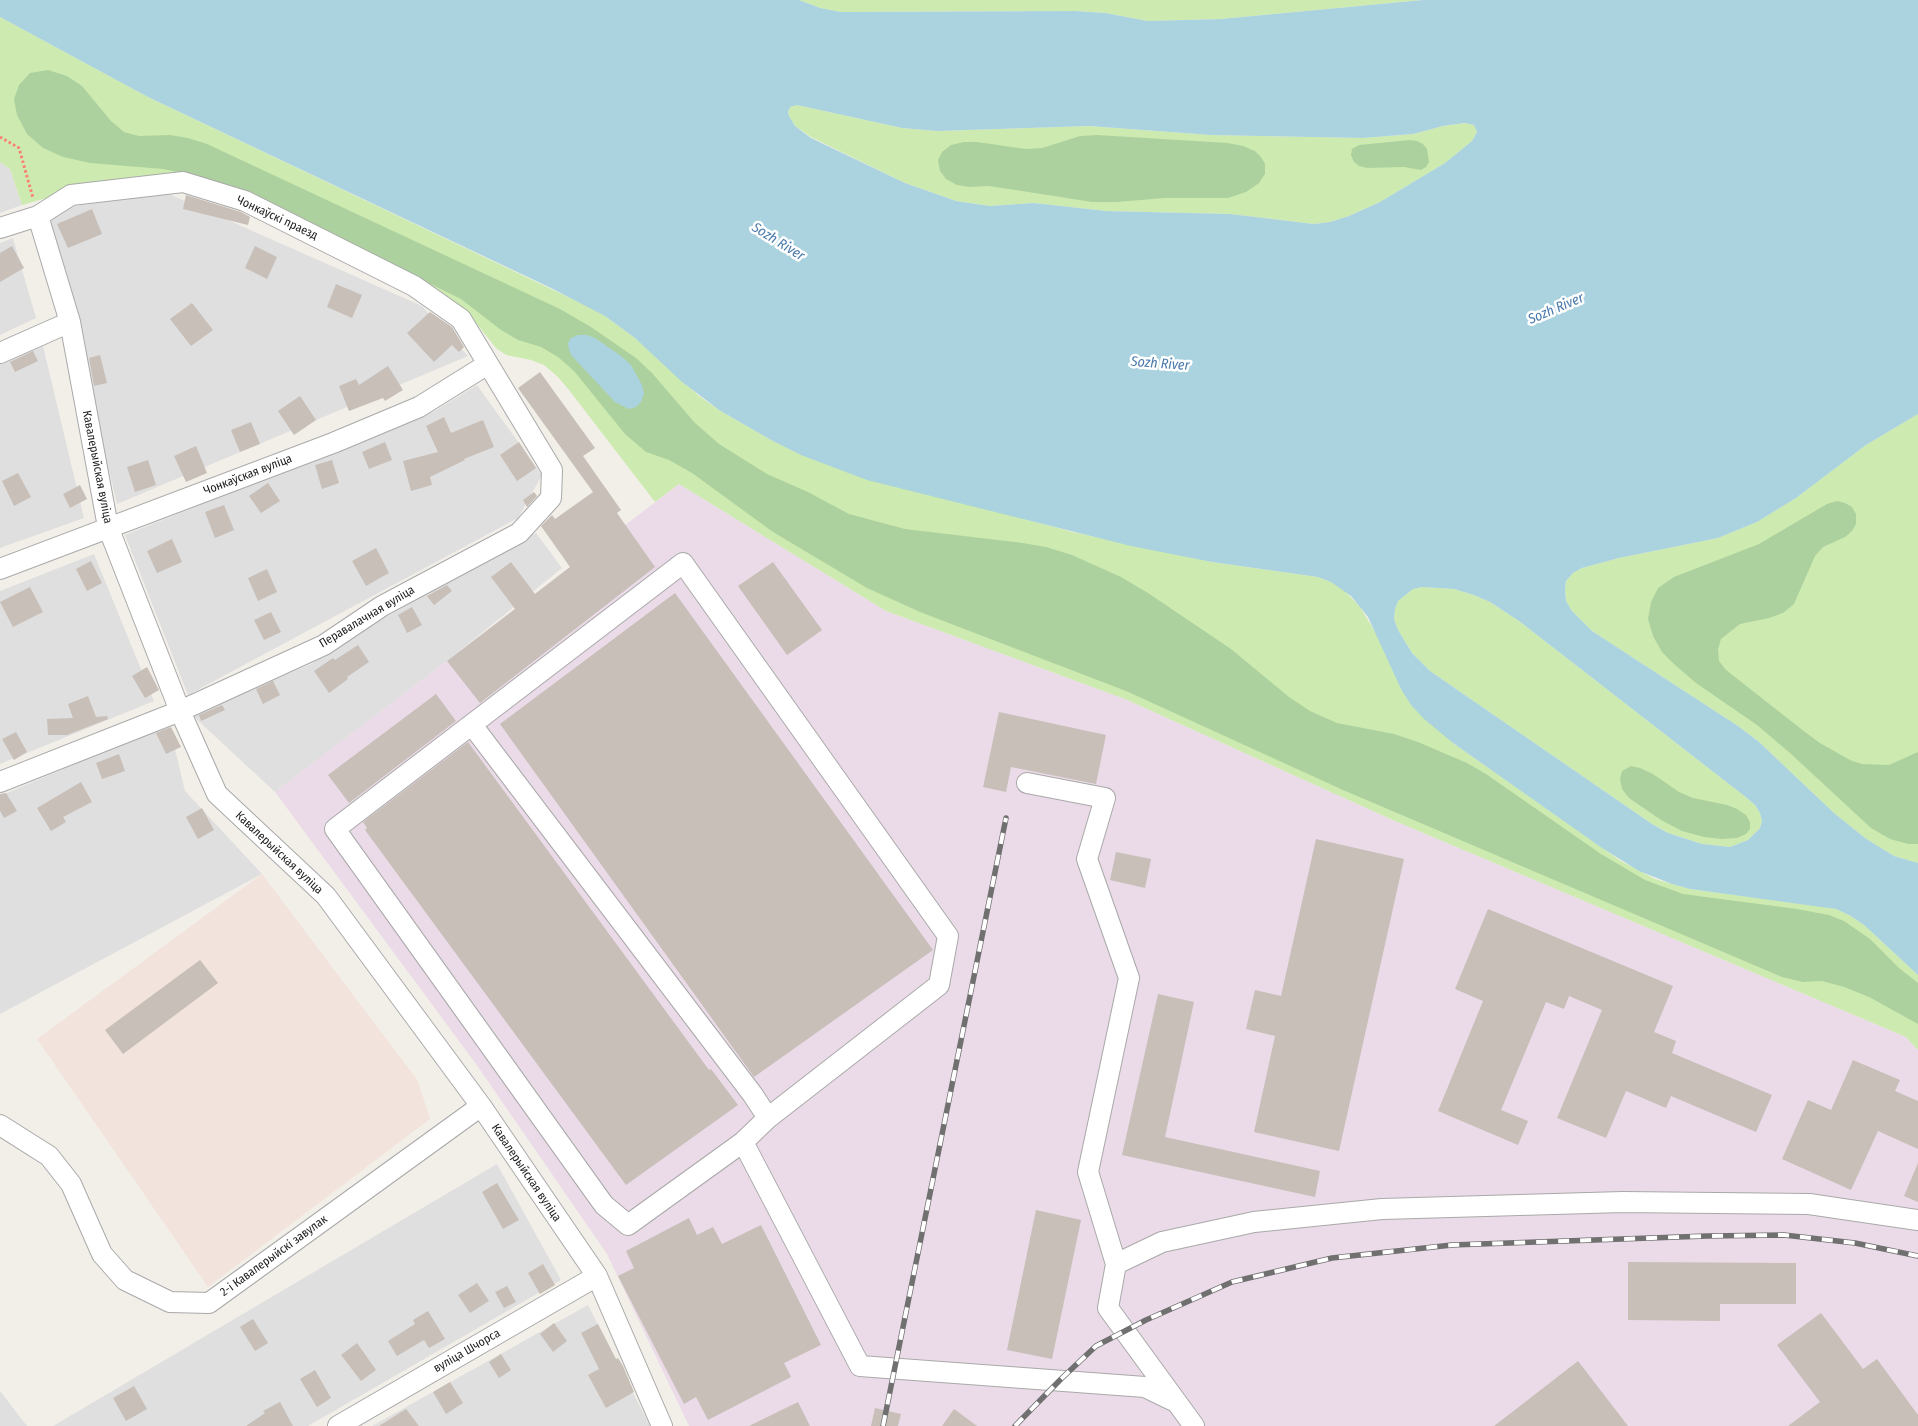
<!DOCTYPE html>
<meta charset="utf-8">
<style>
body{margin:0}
canvas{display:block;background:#f2efe9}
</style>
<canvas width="1918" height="1426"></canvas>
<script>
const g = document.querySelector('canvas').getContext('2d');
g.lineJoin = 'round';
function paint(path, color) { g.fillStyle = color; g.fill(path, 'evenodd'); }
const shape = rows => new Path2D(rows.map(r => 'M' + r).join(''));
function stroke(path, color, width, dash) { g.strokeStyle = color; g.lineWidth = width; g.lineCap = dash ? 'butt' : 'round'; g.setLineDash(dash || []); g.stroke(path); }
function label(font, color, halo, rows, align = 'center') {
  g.font = font + ' "Fira Sans Condensed",sans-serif'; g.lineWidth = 5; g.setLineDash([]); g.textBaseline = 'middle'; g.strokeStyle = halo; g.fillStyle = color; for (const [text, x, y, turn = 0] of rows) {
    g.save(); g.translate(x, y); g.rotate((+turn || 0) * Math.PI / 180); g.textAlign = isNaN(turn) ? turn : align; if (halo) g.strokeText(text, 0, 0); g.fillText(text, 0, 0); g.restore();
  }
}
const residential = shape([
 [0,162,10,169,22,205,0,213],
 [169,194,422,306,468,356,117,504,49,219,74,206],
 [13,238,36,318,0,335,0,243],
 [43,346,84,518,0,548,0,364],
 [477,385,542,475,518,518,188,695,125,535,435,411],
 [536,533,562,568,447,661,275,792,192,715,311,664,375,623],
 [94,554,154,701,0,764,0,591],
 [169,724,185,791,262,874,0,1014,0,796],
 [497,1164,561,1280,308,1426,53,1426],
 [588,1305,650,1426,372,1426],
 [0,1391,27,1426,0,1426]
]);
const industrial = shape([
 [679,484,886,611,1125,699,1395,821,1906,1037,1918,1050,1918,1426,689,1426,607,1254,476,1064,275,792]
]);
const military = shape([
 [262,874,418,1081,430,1119,208,1287,37,1039]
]);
const grass = shape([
 [799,0,1423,0,1221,19,1148,21,1105,13,1076,11,841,12,820,8],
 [0,17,148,97,587,306,605,316,635,338,699,396,719,410,771,440,1028,520,1073,532,1212,562,1318,577,1331,582,1342,588,1360,607,1374,630,1453,743,1621,861,1655,879,1672,884,1690,889,1819,906,1836,909,1851,916,1864,925,1918,975,1918,1050,1906,1037,1395,821,1125,699,886,611,679,484,655,502,569,390,558,377,544,365,531,360,506,355,496,348,476,323,458,308,208,192,82,188,22,205,10,169,0,162],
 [797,105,902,128,937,131,1089,126,1211,135,1363,138,1413,134,1443,126,1465,123,1474,125,1477,132,1472,141,1445,163,1380,202,1349,216,1330,222,1314,224,1230,214,1106,211,1034,203,990,206,956,201,905,183,811,137,795,126,789,116,788,112,790,107],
 [1918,414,1918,863,1894,856,1865,838,1834,813,1758,741,1738,726,1592,631,1572,611,1566,601,1565,590,1566,581,1573,573,1582,568,1619,558,1718,538,1757,522,1796,498,1866,445],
 [1422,587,1454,589,1474,595,1490,602,1519,621,1747,798,1755,805,1760,813,1762,821,1760,828,1748,840,1730,847,1702,844,1668,833,1652,824,1430,671,1412,653,1398,630,1394,619,1395,609,1398,601,1413,589]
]);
const forest = shape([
 [48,70,67,76,82,86,111,121,124,132,139,136,170,135,188,138,207,144,560,309,591,327,636,358,652,373,695,423,719,444,767,474,808,492,849,514,905,529,1023,543,1046,547,1072,555,1121,577,1148,593,1231,649,1289,697,1310,711,1337,723,1394,734,1418,742,1467,763,1486,774,1601,854,1645,880,1683,894,1797,909,1829,915,1844,921,1870,939,1899,968,1918,983,1918,1024,1869,997,1844,987,1822,981,1803,982,1782,977,1343,790,1126,691,920,612,867,588,773,532,692,473,669,460,646,452,625,434,574,371,558,357,541,347,518,340,501,330,461,299,259,200,197,176,163,169,90,163,63,157,43,148,27,134,17,115,14,99,19,85,30,73],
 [1097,135,1228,143,1243,146,1255,151,1261,157,1265,164,1265,174,1259,183,1246,192,1228,198,1165,198,1117,202,1092,202,1009,189,988,186,969,187,957,185,946,179,940,171,938,160,942,152,951,145,964,142,977,142,1026,149,1042,148,1080,136],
 [1410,140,1417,141,1423,144,1427,149,1429,162,1426,167,1421,170,1404,167,1367,168,1359,166,1354,162,1351,155,1352,149,1359,145],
 [1837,501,1845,503,1852,507,1856,514,1856,524,1852,531,1845,537,1823,547,1815,556,1794,604,1783,613,1769,618,1740,624,1721,639,1718,649,1719,661,1726,670,1805,732,1820,743,1850,760,1862,764,1889,765,1918,752,1918,844,1908,844,1890,839,1871,828,1790,753,1757,725,1696,683,1675,665,1662,652,1653,636,1648,619,1651,602,1658,588,1674,577,1759,544,1827,504],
 [1631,766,1640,768,1653,774,1679,792,1693,798,1727,805,1737,809,1746,815,1750,822,1750,829,1746,834,1737,838,1722,839,1704,837,1682,831,1661,820,1629,798,1622,789,1620,779,1622,771]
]);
const water = shape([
 [0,0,799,0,820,8,841,12,1076,11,1105,13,1148,21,1221,19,1423,0,1918,0,1918,414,1866,445,1796,498,1757,522,1718,538,1619,558,1582,568,1573,573,1566,581,1565,590,1566,601,1572,611,1592,631,1738,726,1758,741,1834,813,1865,838,1894,856,1918,863,1918,975,1864,925,1851,916,1836,909,1690,889,1672,884,1639,871,1602,848,1453,743,1424,719,1411,705,1401,689,1368,617,1351,596,1331,582,1318,577,1212,562,1131,546,867,480,801,455,771,440,719,410,681,381,635,338,605,316,551,288,148,97,0,17],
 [797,105,902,128,937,131,1089,126,1211,135,1363,138,1413,134,1443,126,1465,123,1474,125,1477,132,1472,141,1445,163,1380,202,1349,216,1330,222,1314,224,1230,214,1106,211,1034,203,990,206,956,201,905,183,811,138,795,126,789,116,788,112,790,107],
 [1422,587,1454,589,1474,595,1490,602,1519,621,1747,798,1755,805,1760,813,1762,821,1760,828,1748,840,1730,847,1702,844,1668,833,1652,824,1430,671,1412,653,1398,630,1394,619,1395,609,1398,601,1413,589],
 [578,335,587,335,595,338,621,356,631,365,642,385,644,394,641,402,636,407,629,409,615,402,572,356,569,350,568,343,571,338]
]);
const building = shape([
 [186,195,241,212,250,217,248,225,183,209],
 [92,209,102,234,68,248,57,224],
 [12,246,24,268,0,282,0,253],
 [255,246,277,257,267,279,245,268],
 [336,284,362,295,352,318,327,307],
 [192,303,213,330,191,346,170,319],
 [430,312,452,327,464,347,459,352,452,345,434,362,407,333],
 [33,351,38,361,15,372,10,362],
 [100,355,107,383,94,386,89,358],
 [388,366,403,390,385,401,383,398,349,411,339,386,356,379,359,385],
 [540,372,595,448,583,456,621,510,617,513,655,567,480,703,447,661,515,609,491,577,511,562,535,594,570,567,541,526,552,515,555,519,593,492,518,388],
 [300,396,316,420,294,435,278,411],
 [444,417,451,433,483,420,494,447,464,459,465,460,430,477,432,485,411,491,403,461,438,452,426,426],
 [251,422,260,444,240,452,231,430],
 [385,442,392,460,369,469,362,452],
 [519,442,536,468,517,481,500,455],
 [196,446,207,473,186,482,174,456],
 [148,460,156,485,135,492,127,467],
 [332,460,339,483,322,489,315,465],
 [18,473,31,497,14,506,2,481],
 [268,483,280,501,261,513,249,496],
 [80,485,87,499,70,508,63,494],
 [534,492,537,496,527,507,523,500],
 [224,505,234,530,215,538,205,512],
 [172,539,182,562,157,573,147,551],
 [376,548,389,573,366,586,352,561],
 [91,561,102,583,87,591,76,569],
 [773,562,822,630,787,655,738,586],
 [267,569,277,592,258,601,248,578],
 [447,585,452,591,434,605,427,596],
 [30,587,43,612,13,627,0,602],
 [675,593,933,950,754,1077,500,724],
 [412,607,422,625,407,633,398,615],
 [271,612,281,632,264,640,254,620],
 [358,645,369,662,347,677,348,679,329,693,314,671,333,658,335,660],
 [147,667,159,690,145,698,132,676],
 [273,681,280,695,263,704,256,689],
 [436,694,456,721,349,803,328,775],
 [88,696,96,717,107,716,108,719,67,735,48,735,47,719,73,718,68,704],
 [222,705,225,710,201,721,199,715],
 [999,712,1106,735,1096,784,1011,767,1006,792,983,787],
 [171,727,181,747,166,754,156,733],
 [16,732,27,752,14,760,2,739],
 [468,742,709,1070,711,1069,738,1105,626,1185,365,830,367,828,363,822],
 [119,754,125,771,102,779,96,763],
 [81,782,92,802,63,817,66,822,51,831,37,808],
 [6,793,17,811,4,818,0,811,0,794],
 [202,808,214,830,198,839,186,817],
 [1316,839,1404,859,1339,1151,1254,1132,1275,1036,1246,1029,1255,990,1281,996],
 [1116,852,1151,859,1145,888,1110,880],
 [1488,909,1673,986,1654,1032,1676,1041,1672,1053,1772,1095,1756,1132,1671,1096,1666,1108,1626,1091,1606,1138,1557,1118,1602,1010,1569,996,1564,1009,1546,1002,1501,1110,1528,1121,1518,1145,1438,1111,1483,1001,1455,989],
 [200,960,218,983,123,1054,105,1030],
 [1158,994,1194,1002,1165,1137,1320,1171,1315,1197,1122,1155],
 [1853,1060,1900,1080,1895,1091,1918,1101,1918,1149,1878,1131,1851,1190,1782,1159,1808,1100,1831,1110],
 [1918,1163,1918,1202,1904,1196],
 [497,1183,519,1220,503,1229,482,1192],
 [1036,1210,1081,1220,1052,1359,1007,1350],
 [689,1218,697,1235,713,1227,722,1244,761,1225,821,1345,784,1363,791,1377,708,1420,696,1397,684,1404,618,1276,634,1268,626,1251],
 [1628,1262,1796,1263,1796,1304,1720,1304,1720,1321,1628,1320],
 [543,1264,555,1285,540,1294,528,1273],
 [477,1283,489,1301,470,1313,458,1295],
 [507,1286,516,1302,504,1308,495,1292],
 [428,1311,445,1339,429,1348,424,1340,397,1356,388,1341,415,1324,413,1320],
 [1821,1313,1863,1369,1877,1359,1918,1415,1918,1426,1788,1426,1820,1402,1777,1345],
 [253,1319,268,1343,255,1351,240,1327],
 [554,1323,567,1341,553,1352,540,1334],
 [598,1324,616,1359,618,1358,623,1366,634,1392,606,1408,588,1375,599,1369,581,1333],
 [357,1343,376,1370,361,1381,341,1355],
 [501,1354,511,1370,499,1378,489,1362],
 [1578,1361,1628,1426,1494,1426,1520,1406],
 [315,1370,331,1398,317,1407,300,1379],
 [450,1382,463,1403,446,1414,433,1392],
 [134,1386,147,1409,126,1421,113,1398],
 [280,1402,293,1426,246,1426,265,1413,263,1411],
 [798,1402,810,1426,749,1426],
 [875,1408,901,1414,898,1426,871,1426],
 [406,1409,419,1426,379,1426],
 [954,1409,977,1426,942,1426]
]);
const path = shape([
 [0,137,19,148,33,198]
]);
const minor = shape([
 [38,216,70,322,108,527,180,711,217,794,326,896,481,1106,597,1276,662,1426],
 [0,228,38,216,71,195,183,182,245,201,414,286,461,319,552,470,551,498,519,533,382,606,324,645,180,711,0,782],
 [0,353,70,322],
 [0,569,333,443,419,407,488,364],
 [472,725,753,1095,768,1118,939,985,948,936,683,563,335,829,604,1205,628,1225,743,1142,860,1366,1145,1387,1176,1402],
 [1027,783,1105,798,1087,859,1129,978,1088,1172,1116,1264],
 [0,1125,49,1156,71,1184,102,1254,125,1280,170,1302,209,1303,481,1106],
 [743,1142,768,1118],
 [338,1426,597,1276],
 [1194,1426,1108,1308,1116,1264,1162,1242,1254,1222,1382,1209,1623,1202,1809,1204,1918,1220]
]);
const rail = shape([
 [883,1426,1006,818],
 [1015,1426,1061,1379,1096,1346,1146,1320,1232,1282,1332,1258,1452,1245,1707,1236,1784,1235,1855,1243,1918,1256]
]);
const streetNames = [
 ["Чонкаўскі праезд",277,218,25],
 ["Кавалерыйская вуліца",97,467,79],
 ["Чонкаўская вуліца",248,475,-21],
 ["Перавалачная вуліца",367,617,-31],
 ["Кавалерыйская вуліца",279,853,43],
 ["Кавалерыйская вуліца",526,1173,56],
 ["2-і Кавалерыйскі завулак",274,1256,-36],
 ["вуліца Шчорса",467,1351,-30]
];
const waterNames = [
 ["Sozh River",778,242,32],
 ["Sozh River",1556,309,-23],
 ["Sozh River",1160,364,4]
];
paint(residential, '#e0dfdf');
paint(industrial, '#ebdbe8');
paint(military, '#f3e3dd');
paint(grass, '#cdebb0');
paint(forest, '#add19e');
paint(water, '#aad3df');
paint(building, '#c7bfb8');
stroke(minor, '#a9a9a9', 22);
stroke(path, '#fa8072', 3, [2.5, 2.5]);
stroke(minor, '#fff', 20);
stroke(rail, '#707070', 5.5);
stroke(rail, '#fff', 4, [11]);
label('12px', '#222', '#fff', streetNames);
label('italic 14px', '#4a7aab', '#fff', waterNames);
</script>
